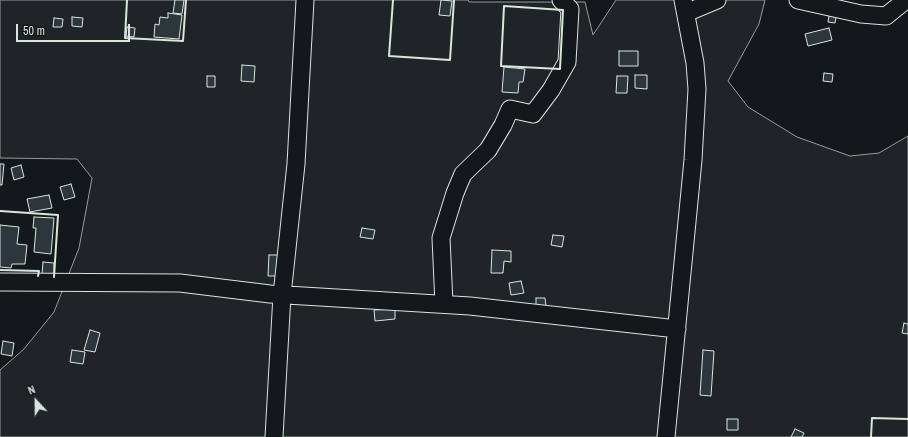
<!DOCTYPE html>
<style>
body{margin:0}
#map{position:relative;width:908px;height:437px;overflow:hidden;background:#14181c;font-family:"Archivo Narrow",sans-serif}
canvas{display:block}
.north{position:absolute;left:16px;top:381px;width:40px;height:40px;-webkit-text-stroke:3px #14181c;paint-order:stroke;rotate:338deg;font-size:11px;font-weight:700;line-height:16px;text-align:center;color:#d8e6dc}
.north::after{content:'';display:block;margin:auto;width:14px;height:18px;background:#d8e6dc;clip-path:polygon(50% 0,100% 100%,50% 72%,0 100%)}
.scale{position:absolute;left:16px;top:24px;width:114px;height:18px;box-sizing:border-box;border:2px solid #d8e6dc;border-top:0;padding-left:5px;font-size:12px;line-height:14px;white-space:nowrap;color:#d8e6dc;-webkit-text-stroke:3px #14181c;paint-order:stroke}
</style>
<div id="map">
<canvas width="908" height="437"></canvas>
<div class="north">N</div>
<div class="scale">50 m</div>
</div>
<script>
const g = document.querySelector('canvas').getContext('2d');
g.lineJoin = 'round';
function paint(path, color) { g.fillStyle = color; g.fill(path, 'evenodd'); }
const shape = rows => new Path2D(rows.map(r => 'M' + r).join(''));
function stroke(path, color, width, dash) { g.strokeStyle = color; g.lineWidth = width; g.lineCap = dash ? 'butt' : 'round'; g.setLineDash(dash || []); g.stroke(path); }
const green = shape([
 [0,0,468,0,469,2,585,2,593,35,616,0,765,0,759,24,728,81,748,107,797,137,850,156,879,153,908,136,908,437,0,437,0,370,24,349,54,312,79,248,92,178,77,159,0,158,0,0]
]);
const building = shape([
 [175,0,184,0,182,14,173,13,175,0],
 [441,0,452,1,450,16,439,15,441,0],
 [168,13,182,15,179,39,154,37,155,24,159,25,160,17,168,18,168,13],
 [829,16,836,17,835,23,828,22,829,16],
 [72,17,83,18,82,27,72,26,72,17],
 [54,18,63,19,62,27,53,27,54,18],
 [127,27,135,28,134,37,126,36,127,27],
 [829,28,832,40,808,46,805,34,829,28],
 [619,51,638,51,638,66,619,66,619,51],
 [242,65,255,66,254,82,241,81,242,65],
 [504,67,525,69,523,82,519,82,518,93,502,92,504,67],
 [824,73,833,74,832,82,823,81,824,73],
 [635,75,647,75,647,89,635,88,635,75],
 [207,76,215,76,215,87,207,87,207,76],
 [617,76,628,76,627,93,616,93,617,76],
 [0,164,4,164,2,185,0,185,0,164],
 [21,165,24,177,14,180,11,168,21,165],
 [71,184,75,197,64,200,60,187,71,184],
 [49,195,52,208,30,212,27,199,49,195],
 [34,217,54,218,51,254,34,252,36,228,33,228,34,217],
 [0,225,19,227,17,244,27,245,25,264,12,264,11,268,0,267,0,225],
 [362,228,375,230,373,239,360,237,362,228],
 [553,235,564,236,562,247,551,245,553,235],
 [492,250,511,251,511,262,504,261,503,273,491,273,492,250],
 [269,255,283,255,283,276,268,276,269,255],
 [43,262,54,263,54,275,42,274,43,262],
 [521,281,524,293,511,295,509,283,521,281],
 [536,298,545,298,546,306,536,307,536,298],
 [395,309,395,319,375,321,374,310,395,309],
 [904,323,908,324,908,334,902,333,904,323],
 [90,330,100,333,95,352,84,350,90,330],
 [3,341,14,343,12,356,1,354,3,341],
 [72,350,85,352,83,364,70,362,72,350],
 [703,350,714,351,711,396,700,395,703,350],
 [727,419,738,419,738,430,727,430,727,419],
 [795,429,804,433,802,437,791,437,795,429]
]);
const minor = shape([
 [798,0,861,14,886,16,906,0],
 [686,13,717,0],
 [0,282,180,283,270,294,470,306,677,329],
 [444,304,441,238,455,193,463,174,488,150,503,125,510,109,533,114,551,90,567,62,570,9,561,0],
 [274,437,282,295,296,164,305,0],
 [666,437,693,160,697,89,695,63,683,0]
]);
const wall = shape([
 [127,0,125,38,183,41,186,0],
 [393,0,389,56,450,60,454,0],
 [504,6,563,10,560,69,501,66,504,6],
 [0,211,58,215,54,277],
 [0,270,39,271,38,276],
 [871,437,872,418,908,419]
]);
paint(green, '#202428');
stroke(green, '#939e99', 1);
paint(building, '#2c363c');
stroke(building, '#d8e6dc', 1);
stroke(minor, '#d8e6dc', 19);
stroke(minor, '#14181c', 17);
stroke(wall, '#d8e6dc', 2);
</script>
